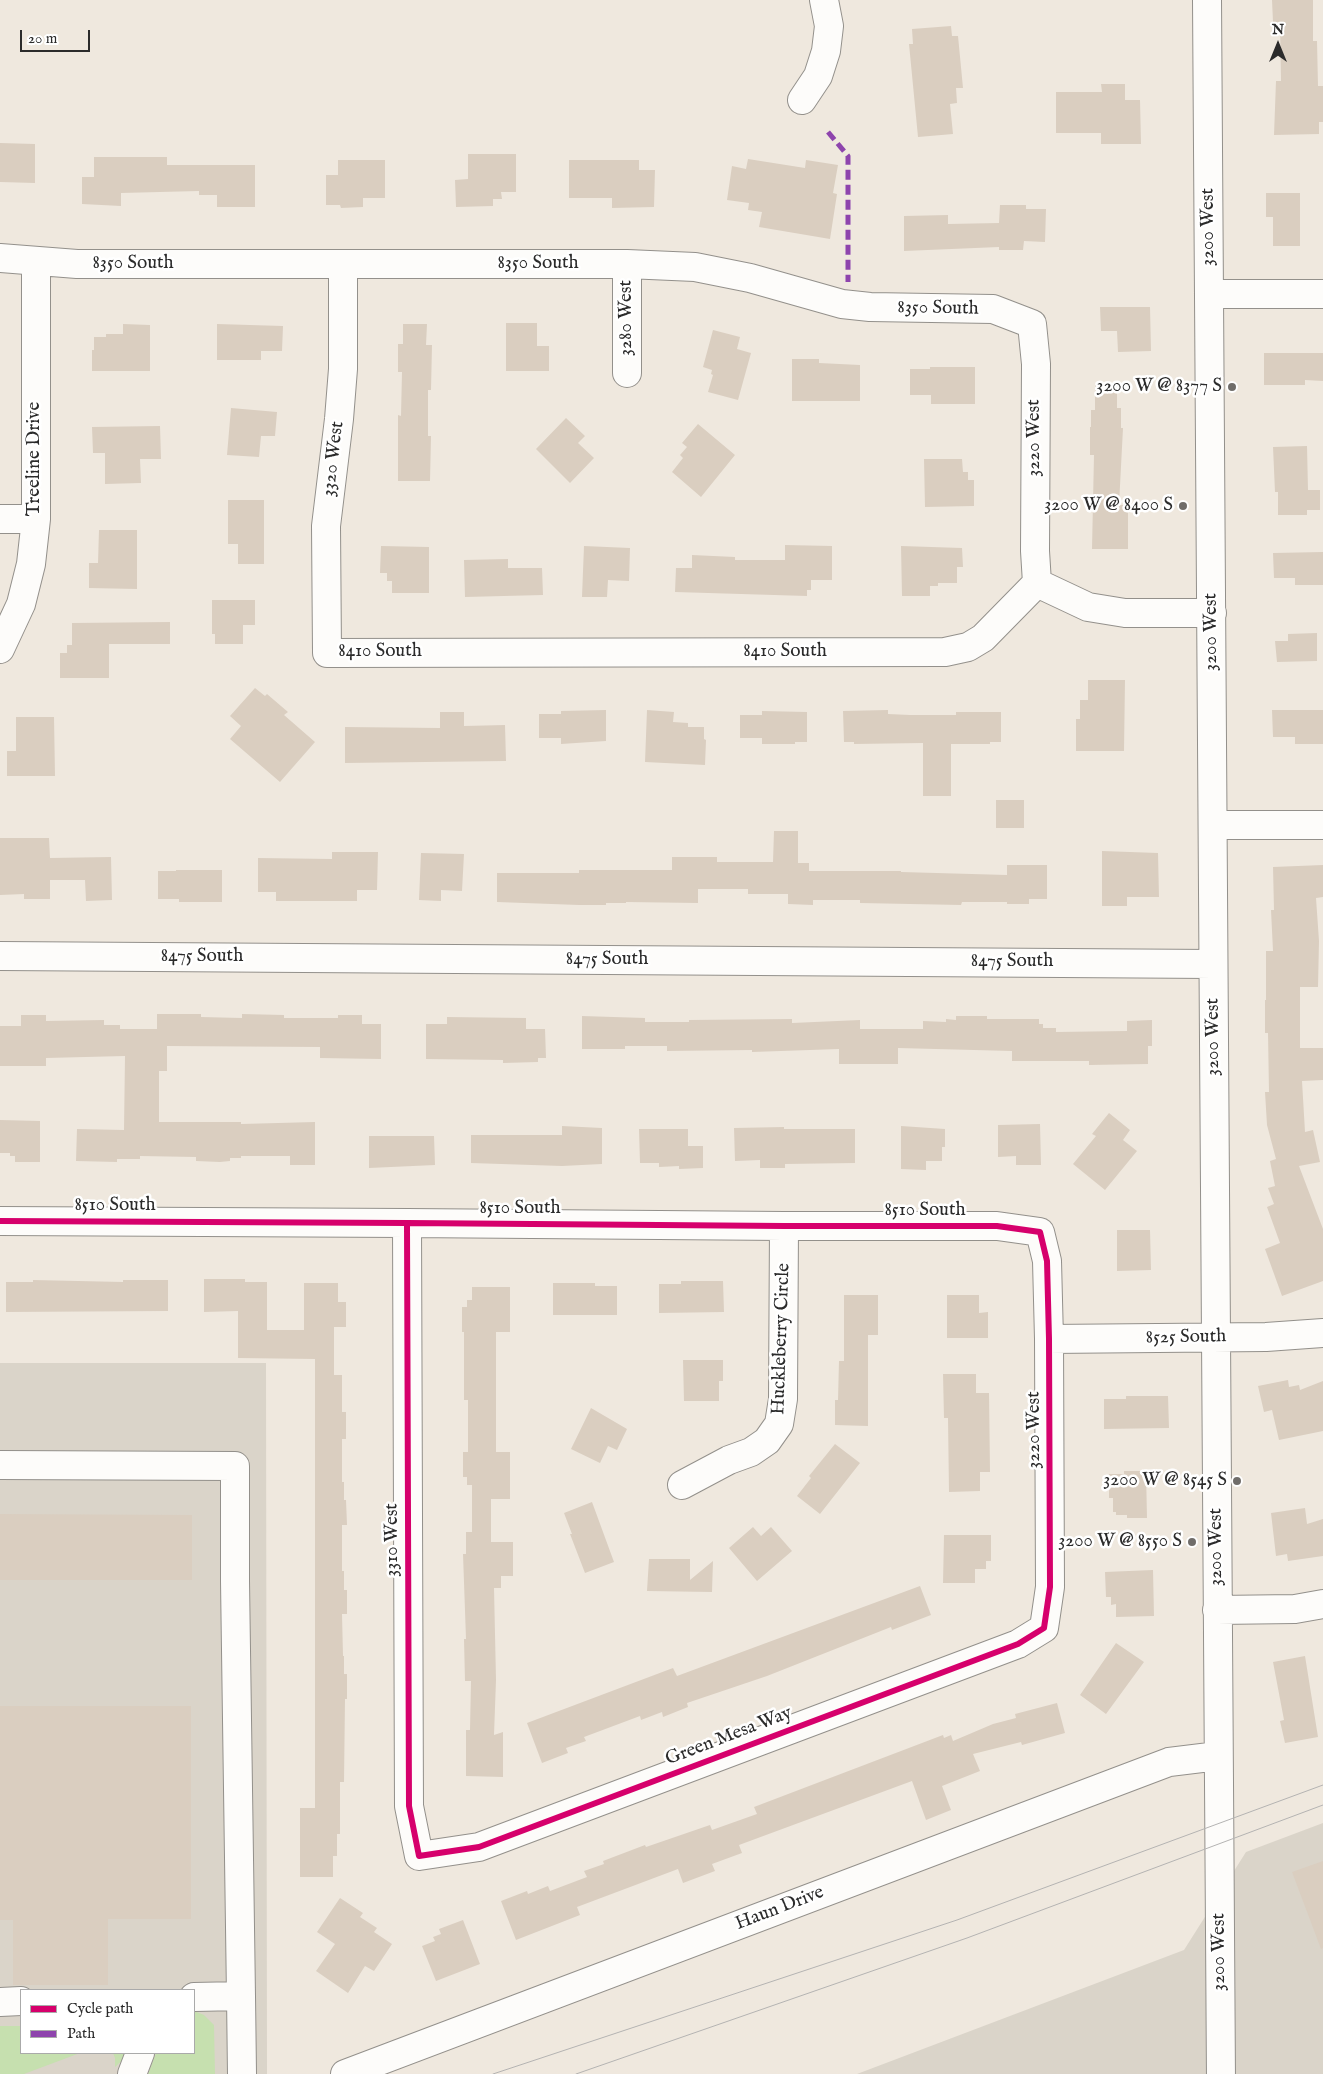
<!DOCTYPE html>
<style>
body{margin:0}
#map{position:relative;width:1323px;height:2074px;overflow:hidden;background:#efe8de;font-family:"IM FELL English",serif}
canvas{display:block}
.legend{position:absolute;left:20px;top:1989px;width:175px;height:65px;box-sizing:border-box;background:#fff;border:1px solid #aaa;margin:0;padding:6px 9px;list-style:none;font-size:15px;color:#2b2b2b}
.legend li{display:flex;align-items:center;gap:10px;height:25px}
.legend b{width:25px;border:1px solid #aaa}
.north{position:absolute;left:1253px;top:20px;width:50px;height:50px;-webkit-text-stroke:4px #fff;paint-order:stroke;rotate:0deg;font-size:14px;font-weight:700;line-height:20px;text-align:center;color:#2b2b2b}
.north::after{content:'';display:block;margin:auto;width:18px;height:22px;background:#2b2b2b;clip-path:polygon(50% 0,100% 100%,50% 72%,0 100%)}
.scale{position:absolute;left:20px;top:30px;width:70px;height:22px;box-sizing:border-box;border:2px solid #2b2b2b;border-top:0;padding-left:6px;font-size:15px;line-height:18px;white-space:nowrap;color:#2b2b2b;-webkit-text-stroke:4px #fff;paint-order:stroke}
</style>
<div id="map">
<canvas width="1323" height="2074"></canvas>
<ul class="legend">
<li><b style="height:6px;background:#d6006c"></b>Cycle path</li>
<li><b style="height:6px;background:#8e44ad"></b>Path</li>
</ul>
<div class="north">N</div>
<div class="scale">20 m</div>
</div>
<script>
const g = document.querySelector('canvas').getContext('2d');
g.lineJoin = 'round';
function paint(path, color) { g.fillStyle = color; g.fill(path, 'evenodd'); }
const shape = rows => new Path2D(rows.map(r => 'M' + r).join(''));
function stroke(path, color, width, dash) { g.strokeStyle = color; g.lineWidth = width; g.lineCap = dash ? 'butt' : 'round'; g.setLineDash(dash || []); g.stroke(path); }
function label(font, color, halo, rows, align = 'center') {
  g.font = font + ' "IM FELL English",serif'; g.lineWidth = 5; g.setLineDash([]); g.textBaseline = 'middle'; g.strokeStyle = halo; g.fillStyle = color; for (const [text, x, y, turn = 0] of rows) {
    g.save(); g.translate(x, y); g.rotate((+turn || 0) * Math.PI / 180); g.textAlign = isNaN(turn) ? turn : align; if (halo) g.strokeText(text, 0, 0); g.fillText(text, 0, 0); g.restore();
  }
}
const industrial = shape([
 [0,1363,266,1363,267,2074,0,2074],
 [21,1990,194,1990,194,2053,21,2053],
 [1323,1823,1323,2074,857,2074,1184,1950,1246,1852]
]);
const green = shape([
 [194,2011,204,2015,214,2025,215,2074,148,2074,156,2053,194,2053],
 [0,2026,21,2026,21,2053,80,2053,24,2074,0,2074],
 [113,2053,130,2053,115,2067,115,2058]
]);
const building = shape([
 [1272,0,1313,0,1313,41,1317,41,1318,86,1323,86,1323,122,1319,122,1319,134,1274,135,1276,81,1281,81,1280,22,1273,22],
 [951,26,952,36,958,36,963,88,956,88,957,103,950,104,953,134,918,137,909,44,913,44,912,29],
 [1101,84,1125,84,1125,100,1140,100,1141,144,1101,144,1101,133,1056,133,1056,92,1102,92],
 [0,143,35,144,35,183,0,182],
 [468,154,516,154,516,192,501,192,502,199,493,199,493,206,456,207,455,180,468,179],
 [94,157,167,157,167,165,255,165,255,207,217,207,217,195,199,195,199,191,121,193,121,206,82,204,82,177,94,177],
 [748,159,805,168,806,160,838,165,833,193,837,194,830,239,759,227,762,212,748,210,749,203,727,200,732,166,746,169],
 [338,160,385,160,385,198,363,198,363,207,341,208,340,205,326,205,326,175,338,175],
 [569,160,639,160,639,170,655,170,654,207,612,208,612,198,569,198],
 [1266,193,1300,193,1300,246,1273,246,1273,217,1266,217],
 [1000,205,1026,205,1026,209,1046,209,1045,242,1024,241,1023,250,999,250,999,247,904,251,904,216,948,215,948,224,999,223],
 [1100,307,1150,307,1151,351,1118,352,1117,331,1101,331],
 [506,323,537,323,537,346,549,346,549,371,506,371],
 [123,324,150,325,150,371,92,371,92,350,94,350,94,337,106,337,106,334,123,334],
 [217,324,283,326,282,351,261,351,261,360,217,360],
 [403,324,427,324,426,345,432,345,431,390,428,390,428,436,431,436,430,481,398,481,398,415,401,416,402,372,398,372,398,344,403,344],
 [713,330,740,337,737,349,751,353,738,400,708,392,713,375,711,374,712,370,703,367],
 [1264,353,1323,353,1323,381,1305,380,1305,385,1264,385],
 [792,359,819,359,819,363,860,365,860,401,792,401],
 [930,367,975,367,975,404,931,404,931,395,910,395,910,369,930,369],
 [1095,385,1117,385,1117,408,1121,408,1121,428,1123,428,1119,505,1128,505,1128,549,1092,549,1094,455,1090,455,1090,427,1091,427,1091,410,1095,410],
 [231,408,277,412,275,436,261,436,259,457,227,455],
 [566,418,585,436,578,443,594,458,570,483,536,449],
 [698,424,735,455,701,497,672,472,683,458,680,455,687,447,682,443],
 [160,426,161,459,140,459,141,483,105,484,105,453,93,453,92,427],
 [1307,446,1308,490,1320,490,1320,510,1307,510,1307,515,1278,515,1278,492,1275,492,1273,447],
 [924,459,962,459,963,472,968,472,968,480,974,480,974,506,925,507],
 [228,500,264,500,264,564,238,564,238,544,228,544],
 [99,530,137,530,137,589,89,588,89,563,98,563],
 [785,545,832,546,832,580,811,580,811,590,807,590,807,596,675,592,676,568,692,568,692,555,735,557,735,560,785,560],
 [381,546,429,547,429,593,392,593,392,581,387,581,387,573,380,573],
 [584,546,630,548,629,581,608,580,607,597,582,597],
 [901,546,962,548,963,567,957,567,957,583,938,583,938,586,930,586,930,596,902,596],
 [1323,552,1323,585,1295,585,1295,578,1274,578,1273,553],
 [508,559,508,568,542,568,543,595,465,597,464,560],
 [212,600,255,600,255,625,243,625,243,644,215,644,215,634,212,634],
 [170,622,170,644,109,644,109,678,60,678,60,653,67,653,67,645,72,645,72,623],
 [1317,633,1317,661,1277,662,1275,641,1288,641,1288,634],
 [1088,680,1125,680,1124,751,1076,751,1076,719,1080,719,1080,700,1088,700],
 [255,688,265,696,267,694,288,712,284,715,315,742,280,782,230,739,241,726,230,716],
 [606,710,606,741,561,744,561,738,539,738,539,714,561,714,561,711],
 [647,710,674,712,673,722,688,723,688,727,704,727,704,739,706,740,705,765,645,762],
 [888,710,888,714,910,715,956,715,956,712,1001,712,1001,742,990,742,990,744,951,744,951,796,923,796,923,743,854,744,854,742,844,742,843,711],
 [1272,710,1323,710,1323,744,1295,744,1295,737,1273,737],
 [762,711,807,712,807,742,795,742,795,744,762,744,762,738,740,738,740,715,762,715],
 [440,712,464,712,464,726,505,725,506,761,345,763,345,727,440,728],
 [16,717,54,717,55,776,7,776,7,751,16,751],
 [996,800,1024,800,1024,828,996,828],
 [774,831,798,831,798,863,809,863,809,871,901,871,901,872,1007,875,1007,865,1047,865,1047,899,1029,899,1029,904,1007,904,1007,902,962,902,961,905,860,903,860,900,813,900,813,905,788,904,788,894,748,894,748,889,698,889,698,903,626,902,626,903,606,903,606,905,579,905,497,902,497,873,579,873,579,870,672,870,672,857,717,857,717,862,773,862],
 [0,838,49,838,50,858,111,857,112,900,86,901,85,880,50,880,50,899,24,899,24,894,0,895],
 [1102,851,1158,853,1159,897,1127,897,1127,906,1102,906],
 [332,852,378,852,377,890,357,890,357,901,276,901,276,892,258,892,258,858,332,859],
 [421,853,464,854,462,891,441,890,441,901,419,900],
 [1323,865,1323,897,1316,898,1319,941,1318,987,1300,987,1300,1048,1323,1048,1323,1080,1302,1081,1305,1132,1313,1130,1320,1162,1299,1166,1323,1229,1323,1281,1282,1296,1265,1249,1280,1243,1267,1207,1274,1204,1268,1188,1275,1186,1270,1161,1276,1159,1267,1125,1265,1092,1269,1092,1268,1033,1265,1033,1265,1000,1266,1000,1266,951,1273,951,1271,910,1274,910,1273,867],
 [176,870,222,870,222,902,179,902,179,899,158,899,158,871,176,871],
 [157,1014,201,1014,201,1017,242,1018,242,1014,284,1015,284,1018,338,1018,338,1015,362,1015,362,1024,381,1024,381,1059,320,1058,320,1047,167,1046,167,1071,159,1071,159,1122,241,1122,241,1124,315,1122,315,1165,290,1165,290,1156,241,1156,241,1158,230,1158,230,1161,220,1162,196,1161,196,1157,140,1156,140,1159,117,1159,117,1162,76,1161,77,1129,124,1130,125,1056,46,1058,46,1066,0,1066,0,1026,21,1026,21,1015,46,1015,46,1021,104,1020,104,1025,120,1025,120,1029,157,1029],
 [582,1016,645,1018,645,1022,689,1022,689,1020,792,1019,792,1023,860,1020,860,1029,923,1029,923,1021,946,1022,946,1019,956,1020,956,1016,987,1016,987,1019,1039,1019,1039,1024,1043,1024,1043,1028,1056,1028,1056,1032,1127,1031,1127,1021,1152,1020,1152,1046,1148,1046,1148,1064,1089,1065,1089,1061,1012,1061,1012,1051,898,1048,898,1064,839,1064,839,1049,752,1052,752,1050,667,1051,667,1046,625,1046,625,1049,582,1049],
 [447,1017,526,1018,526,1029,545,1029,546,1058,538,1058,538,1062,503,1063,503,1060,426,1059,426,1024,447,1024],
 [1109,1113,1130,1130,1123,1140,1137,1151,1105,1190,1073,1164,1096,1136,1092,1134],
 [0,1120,40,1121,40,1162,15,1162,15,1156,10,1156,10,1153,0,1153],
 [1040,1124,1041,1165,1016,1165,1016,1156,998,1157,998,1125],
 [562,1126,602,1128,602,1164,562,1166,471,1163,471,1135,562,1135],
 [901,1126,945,1129,945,1147,942,1147,942,1161,926,1161,926,1170,901,1169],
 [784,1127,784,1129,855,1129,855,1163,785,1164,785,1168,760,1168,760,1160,735,1161,734,1128],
 [639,1129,688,1129,688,1146,703,1146,703,1168,679,1169,679,1166,659,1167,659,1163,640,1163],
 [369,1136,434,1136,435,1165,369,1168],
 [1117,1230,1150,1230,1151,1270,1117,1271],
 [204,1279,245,1279,245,1282,267,1282,267,1330,304,1330,304,1283,338,1283,338,1302,346,1302,346,1327,334,1327,334,1375,342,1375,342,1412,346,1412,346,1439,342,1439,342,1482,344,1482,344,1500,346,1500,347,1525,342,1525,342,1571,344,1571,344,1590,347,1590,347,1614,342,1614,343,1656,344,1656,344,1674,347,1674,347,1699,345,1699,344,1782,340,1782,340,1834,337,1834,337,1856,333,1856,333,1877,300,1877,300,1808,315,1808,315,1359,238,1358,238,1311,204,1312],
 [33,1280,123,1282,123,1280,168,1280,168,1311,6,1312,6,1282,33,1282],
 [681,1281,723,1281,724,1312,659,1313,659,1284,681,1284],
 [553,1283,595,1283,595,1286,617,1286,617,1315,553,1315],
 [472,1287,510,1287,510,1332,496,1332,496,1452,510,1452,510,1499,491,1499,491,1542,513,1542,513,1576,501,1576,501,1588,494,1588,496,1680,494,1735,503,1732,503,1777,466,1776,466,1730,470,1730,471,1681,465,1681,464,1639,466,1639,463,1554,466,1554,466,1532,472,1532,472,1485,467,1485,467,1477,463,1477,463,1452,468,1452,468,1400,464,1400,464,1332,462,1332,462,1307,467,1307,467,1300,472,1300],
 [844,1295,878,1295,878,1335,868,1335,868,1426,835,1425,835,1400,838,1400,839,1361,844,1361],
 [947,1295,979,1295,979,1313,988,1312,988,1338,947,1338],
 [683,1360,723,1360,723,1381,719,1381,719,1401,684,1401],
 [943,1374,976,1374,976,1393,989,1393,990,1472,980,1472,980,1491,949,1492,948,1418,944,1418],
 [1288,1380,1289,1387,1299,1385,1300,1390,1323,1381,1323,1431,1279,1440,1272,1410,1264,1412,1258,1386],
 [1126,1396,1168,1396,1169,1428,1104,1429,1104,1399,1126,1399],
 [591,1408,627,1429,617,1450,608,1446,600,1463,571,1449],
 [835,1444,860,1463,820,1514,797,1496,811,1478,809,1476],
 [1124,1471,1146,1471,1147,1518,1127,1518,1127,1515,1116,1515,1116,1512,1113,1512,1113,1498,1109,1498,1109,1474,1124,1474],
 [592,1502,614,1562,585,1573,570,1534,572,1534,564,1513],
 [1305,1508,1307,1524,1323,1519,1323,1556,1288,1561,1287,1554,1276,1556,1271,1513],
 [0,1514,192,1515,192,1580,0,1580],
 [753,1527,761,1536,771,1527,792,1551,757,1581,729,1548],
 [944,1535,991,1535,991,1561,986,1561,986,1569,975,1569,975,1583,943,1583],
 [649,1559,690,1559,690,1580,713,1561,712,1592,647,1591],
 [1153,1570,1154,1616,1116,1617,1116,1604,1111,1605,1111,1597,1106,1597,1105,1572],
 [920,1586,931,1615,892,1630,891,1627,767,1676,687,1703,688,1707,663,1717,662,1712,641,1720,640,1716,584,1737,586,1741,566,1748,568,1753,542,1763,527,1723,673,1668,677,1676],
 [1116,1643,1144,1662,1106,1714,1080,1695],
 [1305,1656,1318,1737,1285,1743,1280,1721,1284,1720,1273,1662],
 [1057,1703,1065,1733,1022,1745,1021,1742,973,1754,980,1771,942,1786,951,1810,926,1820,912,1781,739,1845,742,1853,712,1864,715,1871,683,1883,678,1869,577,1907,580,1915,516,1940,501,1901,527,1891,528,1894,548,1886,550,1891,587,1877,584,1871,604,1864,603,1861,645,1845,646,1847,710,1825,712,1830,757,1814,754,1807,943,1735,944,1738,951,1735,953,1741,993,1724,1016,1718,1015,1714],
 [0,1706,191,1706,191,1919,108,1919,108,1985,13,1985,13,1920,0,1920],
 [1323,1861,1323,1948,1321,1949,1292,1872],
 [340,1898,363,1913,360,1917,377,1928,374,1932,392,1944,374,1971,365,1966,348,1993,316,1971,335,1944,317,1932],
 [463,1920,480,1964,436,1981,422,1946,435,1941,433,1937,441,1934,439,1929]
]);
const minor = shape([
 [1207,0,1221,2074],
 [802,100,818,76,826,51,829,26,824,0],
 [0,258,77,264,627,264,695,267,750,278,842,304,870,307,993,309,1032,324,1036,364,1035,551,1037,583],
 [343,265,343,369,339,419,326,526,327,653,945,652,968,647,983,638,1037,583,1088,607,1125,613,1212,613],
 [1209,294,1323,294],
 [627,373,627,264],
 [0,519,36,519],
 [0,649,21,604,31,564,36,519,36,262],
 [1213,825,1323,825],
 [0,956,1213,964],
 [0,1221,407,1223,784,1226,997,1226,1040,1232,1047,1261,1049,1339,1050,1587,1044,1628,1018,1644,479,1847,419,1856,409,1806,407,1223],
 [1049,1339,1266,1337,1323,1333],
 [0,1465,235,1466,235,1581,241,1996],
 [682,1485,729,1460,751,1452,767,1441,779,1424,783,1399,784,1226],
 [1217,1610,1295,1609,1323,1604],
 [194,1997,241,1996,242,2074],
 [0,2002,21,2001],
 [132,2074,140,2053],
 [345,2074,1169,1762,1218,1756]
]);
const tram = shape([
 [493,2074,957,1920,1323,1785],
 [576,2074,967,1938,1323,1805]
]);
const quiet = shape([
 [828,132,848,156,848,282]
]);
const cycleway = shape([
 [0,1221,407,1223,784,1226,997,1226,1040,1232,1047,1261,1049,1339,1050,1587,1044,1628,1018,1644,479,1847,419,1856,409,1806,407,1223]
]);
const markers = [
 [1232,387,5,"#706d6a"],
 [1183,506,5,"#706d6a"],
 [1237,1481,5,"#706d6a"],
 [1192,1542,5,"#706d6a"]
];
const streetNames = [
 ["3200 West",1209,227,-90],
 ["8350 South",133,264],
 ["8350 South",538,264],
 ["8350 South",938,309,1],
 ["3280 West",627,318,-90],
 ["3220 West",1035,438,-90],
 ["Treeline Drive",35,459,-90],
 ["3320 West",334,459,-83],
 ["3200 West",1212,632,-90],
 ["8410 South",380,652],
 ["8410 South",785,652],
 ["8475 South",202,957],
 ["8475 South",607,960],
 ["8475 South",1012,962],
 ["3200 West",1214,1037,-90],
 ["8510 South",115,1206],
 ["8510 South",520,1209],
 ["8510 South",925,1211],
 ["8525 South",1186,1338,-1],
 ["Huckleberry Circle",782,1339,-88],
 ["3220 West",1035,1430,-90],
 ["3310 West",393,1540,-90],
 ["3200 West",1217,1547,-90],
 ["Green Mesa Way",729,1737,-21],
 ["Haun Drive",780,1909,-21],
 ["3200 West",1220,1952,-90]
];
const poiNames = [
 ["3200 W @ 8377 S",1222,387],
 ["3200 W @ 8400 S",1173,506],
 ["3200 W @ 8545 S",1227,1481],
 ["3200 W @ 8550 S",1182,1542]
];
paint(industrial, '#dad4c9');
paint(green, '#c6e0af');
paint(building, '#dacec0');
stroke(minor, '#93908b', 30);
stroke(minor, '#fdfcfa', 28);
stroke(tram, '#b4b3b2', 1);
stroke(quiet, '#8e44ad', 5, [10, 5]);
stroke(cycleway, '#d6006c', 6);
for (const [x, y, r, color] of markers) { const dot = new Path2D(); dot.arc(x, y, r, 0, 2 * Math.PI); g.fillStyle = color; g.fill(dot); stroke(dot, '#fff', 2); }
label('19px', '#2b2b2b', '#fff', streetNames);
label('19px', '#2b2b2b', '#fff', poiNames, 'right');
</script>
